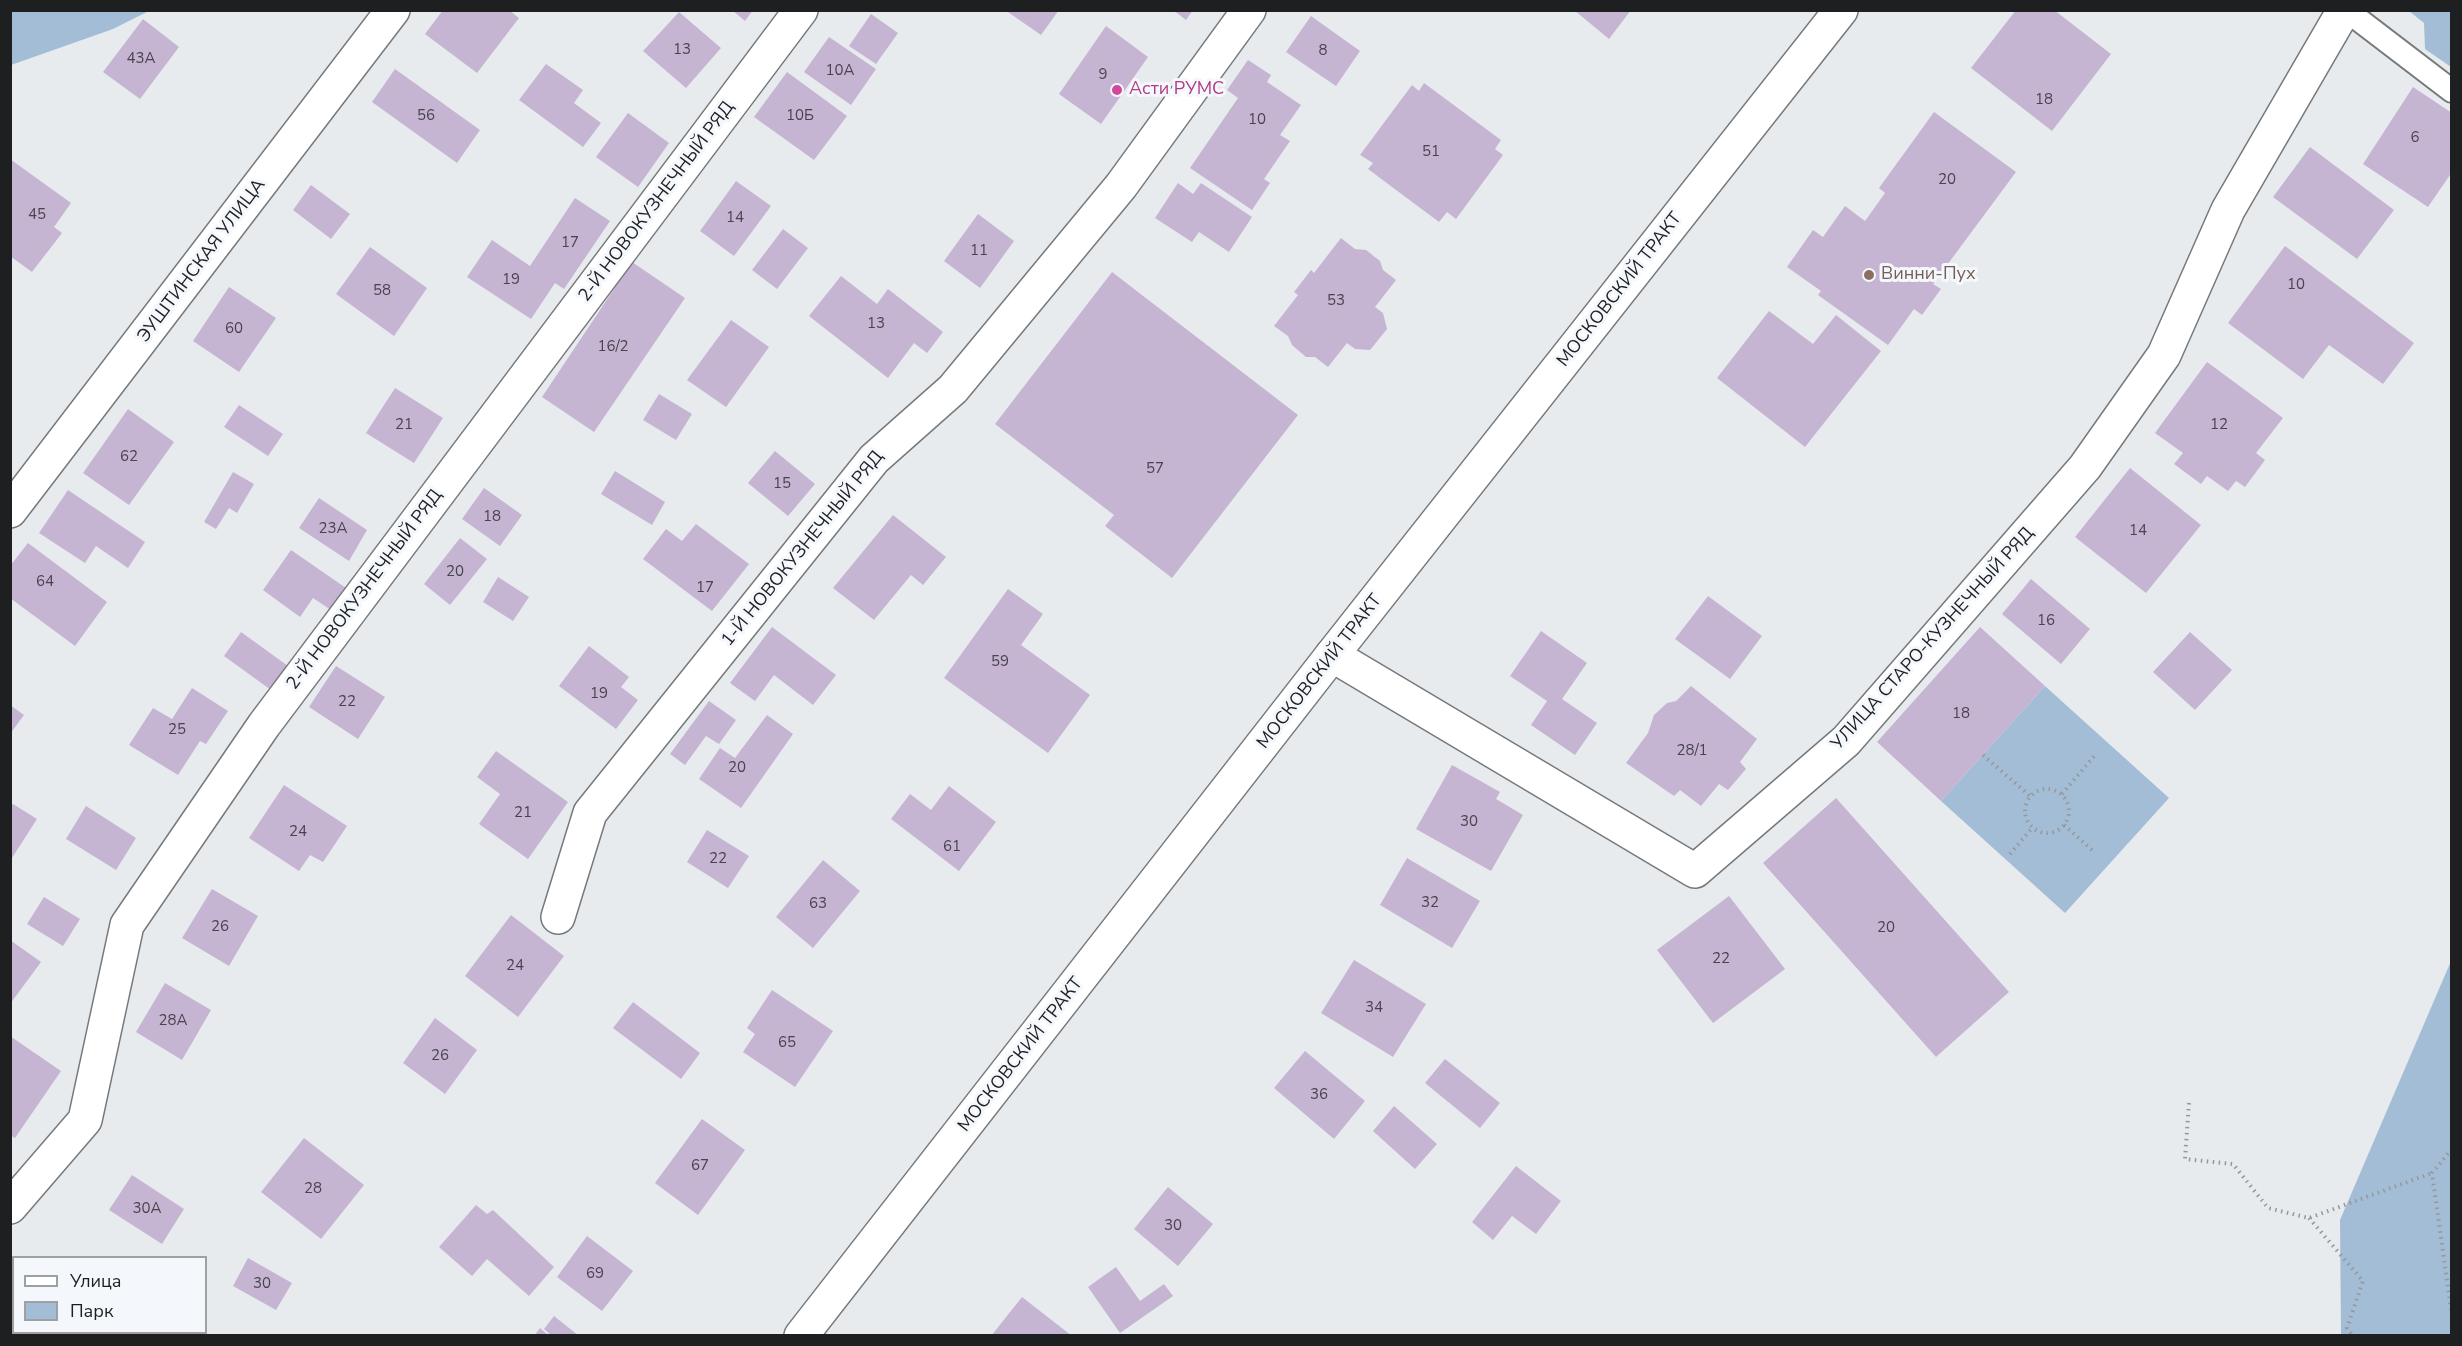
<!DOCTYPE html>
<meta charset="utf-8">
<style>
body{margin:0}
#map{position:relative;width:2462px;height:1346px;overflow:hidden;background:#e7ebee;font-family:"Nunito Sans",sans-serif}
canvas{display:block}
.frame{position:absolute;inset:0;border:12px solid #1e1f20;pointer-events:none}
.legend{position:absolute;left:12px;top:1256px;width:195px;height:78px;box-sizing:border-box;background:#f4f8fc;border:2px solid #9ea1a4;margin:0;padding:8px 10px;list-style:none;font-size:18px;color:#1e1f20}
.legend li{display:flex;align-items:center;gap:12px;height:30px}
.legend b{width:30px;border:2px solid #9ea1a4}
</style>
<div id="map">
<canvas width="2462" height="1346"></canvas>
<div class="frame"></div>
<ul class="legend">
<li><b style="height:8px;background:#fff"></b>Улица</li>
<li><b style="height:16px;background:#a4bdd6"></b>Парк</li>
</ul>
</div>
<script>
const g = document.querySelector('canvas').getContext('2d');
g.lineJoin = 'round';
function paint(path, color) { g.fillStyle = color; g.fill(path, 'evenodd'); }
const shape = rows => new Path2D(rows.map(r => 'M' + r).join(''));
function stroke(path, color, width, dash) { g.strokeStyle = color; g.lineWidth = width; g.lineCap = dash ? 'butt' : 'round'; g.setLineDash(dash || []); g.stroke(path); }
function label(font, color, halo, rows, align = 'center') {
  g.font = font + ' "Nunito Sans",sans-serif'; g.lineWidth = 6; g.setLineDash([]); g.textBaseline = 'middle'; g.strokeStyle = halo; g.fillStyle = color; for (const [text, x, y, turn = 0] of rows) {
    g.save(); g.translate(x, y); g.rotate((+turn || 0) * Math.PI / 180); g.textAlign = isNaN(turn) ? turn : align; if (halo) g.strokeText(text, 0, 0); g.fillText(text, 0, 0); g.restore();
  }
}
const green = shape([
 [10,11,11,10,149,11,113,29,11,65],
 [2409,11,2451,11,2451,67,2425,49,2424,23],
 [2045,686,2169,798,2065,913,1941,801],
 [2451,961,2451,1335,2341,1335,2340,1220]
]);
const building = shape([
 [443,10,509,10,519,18,477,73,425,34],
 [732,10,753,10,745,21],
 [1005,10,1059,10,1041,35],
 [1173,10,1193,10,1186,20],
 [1574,10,1631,10,1609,39],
 [2016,10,2054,10,2111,54,2052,131,1971,68],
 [679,12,721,48,686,88,643,51],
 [871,14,898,33,876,64,849,46],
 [1311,16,1360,51,1336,86,1286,52],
 [143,19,179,47,140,99,103,72],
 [1106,26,1148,57,1101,124,1059,94],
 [829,37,876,69,851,105,804,72],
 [1248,60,1271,75,1267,82,1301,105,1280,135,1290,141,1264,179,1270,183,1252,210,1190,168,1238,98,1227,90],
 [546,64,583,90,574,103,601,123,583,147,519,100],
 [395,69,480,130,457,163,372,102],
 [787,72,847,116,814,160,754,117],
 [1424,83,1501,140,1495,149,1503,155,1456,219,1447,212,1439,222,1368,169,1373,163,1360,155,1412,85,1419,91],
 [2413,87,2452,113,2452,172,2428,207,2363,164],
 [1934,112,2016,172,1933,284,1941,289,1922,315,1914,309,1888,345,1818,295,1821,291,1787,267,1813,230,1823,237,1845,206,1865,221,1885,193,1879,188],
 [628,113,669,143,638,187,596,157],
 [2310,147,2394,210,2357,259,2273,197],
 [10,159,71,203,54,227,62,233,32,272,10,256],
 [736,181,771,206,734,256,700,231],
 [1178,183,1193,194,1201,183,1252,217,1229,252,1199,232,1192,242,1155,218],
 [311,185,350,214,331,239,293,210],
 [575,198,610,221,564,289,555,283,531,319,467,277,492,240,530,266],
 [978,214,1014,241,980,288,944,261],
 [783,229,808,248,777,289,752,270],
 [1341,238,1355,249,1366,250,1380,261,1383,270,1396,280,1375,307,1383,313,1387,329,1370,350,1355,349,1347,343,1328,367,1315,357,1306,357,1292,345,1288,336,1274,326,1298,295,1294,292,1311,270,1314,273],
 [2285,246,2414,343,2383,384,2329,345,2303,379,2228,323],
 [370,247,427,288,394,336,336,294],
 [632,262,685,298,594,432,542,397],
 [1112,272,1298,415,1172,578,1105,526,1114,515,995,424],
 [841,276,877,304,888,289,943,332,927,353,914,343,888,378,809,316],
 [229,287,276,318,239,372,193,341],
 [1769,311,1813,344,1836,315,1881,351,1805,447,1717,378],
 [731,320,769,347,726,407,687,380],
 [2207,362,2283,418,2256,453,2265,460,2245,487,2236,481,2228,491,2207,476,2201,484,2174,464,2183,453,2155,433],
 [395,388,443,418,414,463,366,433],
 [659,394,692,414,676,440,643,420],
 [239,405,283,434,268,456,224,427],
 [128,409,174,442,129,505,83,473],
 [775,451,815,484,788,516,748,483],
 [2130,468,2201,525,2146,593,2075,537],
 [615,471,665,502,652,525,601,494],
 [233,472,254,484,237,513,229,508,216,529,204,522],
 [484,488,522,515,500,546,462,519],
 [68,490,145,542,128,568,96,546,85,563,39,533],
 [319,498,367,530,349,561,299,528],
 [893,515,946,557,923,585,911,575,874,620,833,588],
 [696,524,749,564,712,611,643,559,666,529,682,541],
 [460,538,487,559,450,605,424,584],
 [28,543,107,602,75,646,10,598,10,566],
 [291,550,346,588,331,610,313,598,300,617,263,590],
 [498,577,529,597,513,621,483,602],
 [2031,579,2090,629,2061,664,2002,614],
 [1008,589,1043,614,1021,645,1090,695,1048,753,944,678],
 [1708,596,1762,636,1730,679,1675,639],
 [772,627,836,675,813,705,774,675,755,701,730,683],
 [1980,627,2045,686,1941,801,1877,742],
 [1541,631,1587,663,1562,699,1597,723,1575,755,1531,725,1547,701,1510,676],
 [241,632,288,666,271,690,224,656],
 [2190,632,2232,670,2195,710,2153,672],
 [589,646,629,677,621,687,638,700,616,729,559,686],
 [336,666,385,697,358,739,309,707],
 [1691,686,1757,739,1740,762,1746,769,1728,790,1719,784,1701,806,1680,790,1674,796,1626,763,1648,733,1654,715,1667,703,1676,701],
 [192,688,228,711,206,744,200,741,178,775,129,745,153,708,172,719],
 [709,701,736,720,719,744,706,736,685,765,670,754],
 [10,705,24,715,10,734],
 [767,715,793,734,741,808,699,779,720,748,735,758],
 [496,751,568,802,528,859,479,824,500,794,477,777],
 [1452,765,1500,792,1496,799,1523,815,1491,871,1416,829],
 [284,785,347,826,323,862,310,855,299,871,249,838],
 [949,786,996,822,959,871,891,819,910,794,931,810],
 [1836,798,2009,992,1936,1057,1763,863],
 [13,804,37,819,10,861,10,808],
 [86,806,136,838,116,870,66,839],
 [707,830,749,856,728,888,687,862],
 [1407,858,1480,901,1452,948,1380,905],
 [823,860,860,891,813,948,776,917],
 [212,889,258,916,229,966,182,938],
 [1729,896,1785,969,1713,1023,1657,950],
 [44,897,80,919,63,946,27,924],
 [511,915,564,956,518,1017,465,976],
 [10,940,41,962,10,1004],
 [1354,960,1426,1004,1393,1057,1321,1013],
 [165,983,211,1010,182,1060,136,1032],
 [772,990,833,1031,795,1087,743,1052,755,1034,747,1028],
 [633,1002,700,1053,681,1079,613,1028],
 [435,1018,477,1050,445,1094,403,1063],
 [10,1036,61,1071,15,1138,10,1135],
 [1305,1051,1365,1101,1334,1139,1274,1088],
 [1445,1059,1500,1103,1480,1128,1425,1083],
 [1394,1106,1437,1144,1415,1169,1373,1131],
 [702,1119,745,1150,698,1215,655,1183],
 [304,1138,364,1185,321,1239,261,1192],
 [1516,1166,1561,1201,1536,1234,1512,1216,1493,1240,1472,1222],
 [132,1175,184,1209,162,1244,109,1210],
 [1168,1187,1213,1224,1178,1266,1134,1229],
 [476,1205,487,1214,493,1210,554,1267,529,1296,487,1259,472,1276,439,1247],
 [587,1236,633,1271,602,1311,557,1277],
 [248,1258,292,1283,276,1310,233,1286],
 [1116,1267,1140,1301,1164,1284,1173,1296,1120,1333,1088,1287],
 [1022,1297,1072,1336,991,1336],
 [554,1316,579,1336,552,1336,544,1329],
 [540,1328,549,1336,534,1336]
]);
const path = shape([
 [1983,755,2030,796],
 '2025 811a22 22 0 1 1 44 0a22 22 0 1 1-44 0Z',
 [2062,794,2096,754],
 [2064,825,2092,850],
 [2010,854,2032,828],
 [2189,1103,2185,1159,2233,1164,2268,1208,2309,1218,2432,1173],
 [2452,1149,2432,1173,2452,1316],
 [2309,1218,2363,1281,2347,1328,2353,1336]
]);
const lane = shape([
 [2346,10,2452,91]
]);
const street = shape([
 [10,511,393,10],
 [1332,655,1695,871,1846,741,2085,467,2164,355,2228,210,2344,10],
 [558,917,590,813,874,459,953,389,1121,186,1249,10],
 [10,1207,85,1120,127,925,264,725,801,10]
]);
const secondary = shape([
 [801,1336,1332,655,1841,10]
]);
const markers = [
 [1117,90,6,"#d1479c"],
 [1869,275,6,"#8d6e63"]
];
const numberNames = [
 ["13",682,50],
 ["8",1323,51],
 ["43А",141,59],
 ["10А",840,71],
 ["9",1103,75],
 ["18",2044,100],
 ["56",426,116],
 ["10Б",800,116],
 ["10",1257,120],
 ["6",2415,138],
 ["51",1431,152],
 ["20",1947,180],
 ["45",37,215],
 ["14",735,218],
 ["17",570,243],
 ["11",979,251],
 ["19",511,280],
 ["10",2296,285],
 ["58",382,291],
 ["53",1336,301],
 ["13",876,324],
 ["60",234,329],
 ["16/2",613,347],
 ["21",404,425],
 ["12",2219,425],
 ["62",129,457],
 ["57",1155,469],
 ["15",782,484],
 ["18",492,517],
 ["23А",333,529],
 ["14",2138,531],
 ["20",455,572],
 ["64",45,582],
 ["17",705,588],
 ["16",2046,621],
 ["59",1000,662],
 ["19",599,694],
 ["22",347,702],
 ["18",1961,714],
 ["25",177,730],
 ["28/1",1692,751],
 ["20",737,768],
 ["21",523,813],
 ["30",1469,822],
 ["24",298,832],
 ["61",952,847],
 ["22",718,859],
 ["32",1430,903],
 ["63",818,904],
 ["26",220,927],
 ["20",1886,928],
 ["22",1721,959],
 ["24",515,966],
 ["34",1374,1008],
 ["28А",173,1021],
 ["65",787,1043],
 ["26",440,1056],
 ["36",1319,1095],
 ["67",700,1166],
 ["28",313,1189],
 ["30А",147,1209],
 ["30",1173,1226],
 ["69",595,1274],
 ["30",262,1284]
];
const hotelNames = [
 ["Асти РУМС",1129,90]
];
const streetNames = [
 ["2-Й НОВОКУЗНЕЧНЫЙ РЯД",657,202,-53],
 ["ЭУШТИНСКАЯ УЛИЦА",202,261,-53],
 ["МОСКОВСКИЙ ТРАКТ",1620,290,-52],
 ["1-Й НОВОКУЗНЕЧНЫЙ РЯД",803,549,-51],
 ["2-Й НОВОКУЗНЕЧНЫЙ РЯД",365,590,-53],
 ["УЛИЦА СТАРО-КУЗНЕЧНЫЙ РЯД",1933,639,-48],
 ["МОСКОВСКИЙ ТРАКТ",1320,672,-52],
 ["МОСКОВСКИЙ ТРАКТ",1021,1055,-52]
];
const educationNames = [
 ["Винни-Пух",1881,275]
];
paint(green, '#a4bdd6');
paint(building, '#c6b4d3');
stroke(lane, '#76797c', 26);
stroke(street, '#76797c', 36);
stroke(secondary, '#76797c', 36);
stroke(path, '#95989a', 4, [1.5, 4.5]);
stroke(lane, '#fff', 22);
stroke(street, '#fff', 33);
stroke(secondary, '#fff', 33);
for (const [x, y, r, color] of markers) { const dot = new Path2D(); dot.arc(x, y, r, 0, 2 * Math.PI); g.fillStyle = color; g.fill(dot); stroke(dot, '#f4f8fc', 2); }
label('15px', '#48444d', null, numberNames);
label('18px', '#b23c85', '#f4f8fc', hotelNames, 'left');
label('18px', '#1e1f20', '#f4f8fc', streetNames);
label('18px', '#785e54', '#f4f8fc', educationNames, 'left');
</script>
